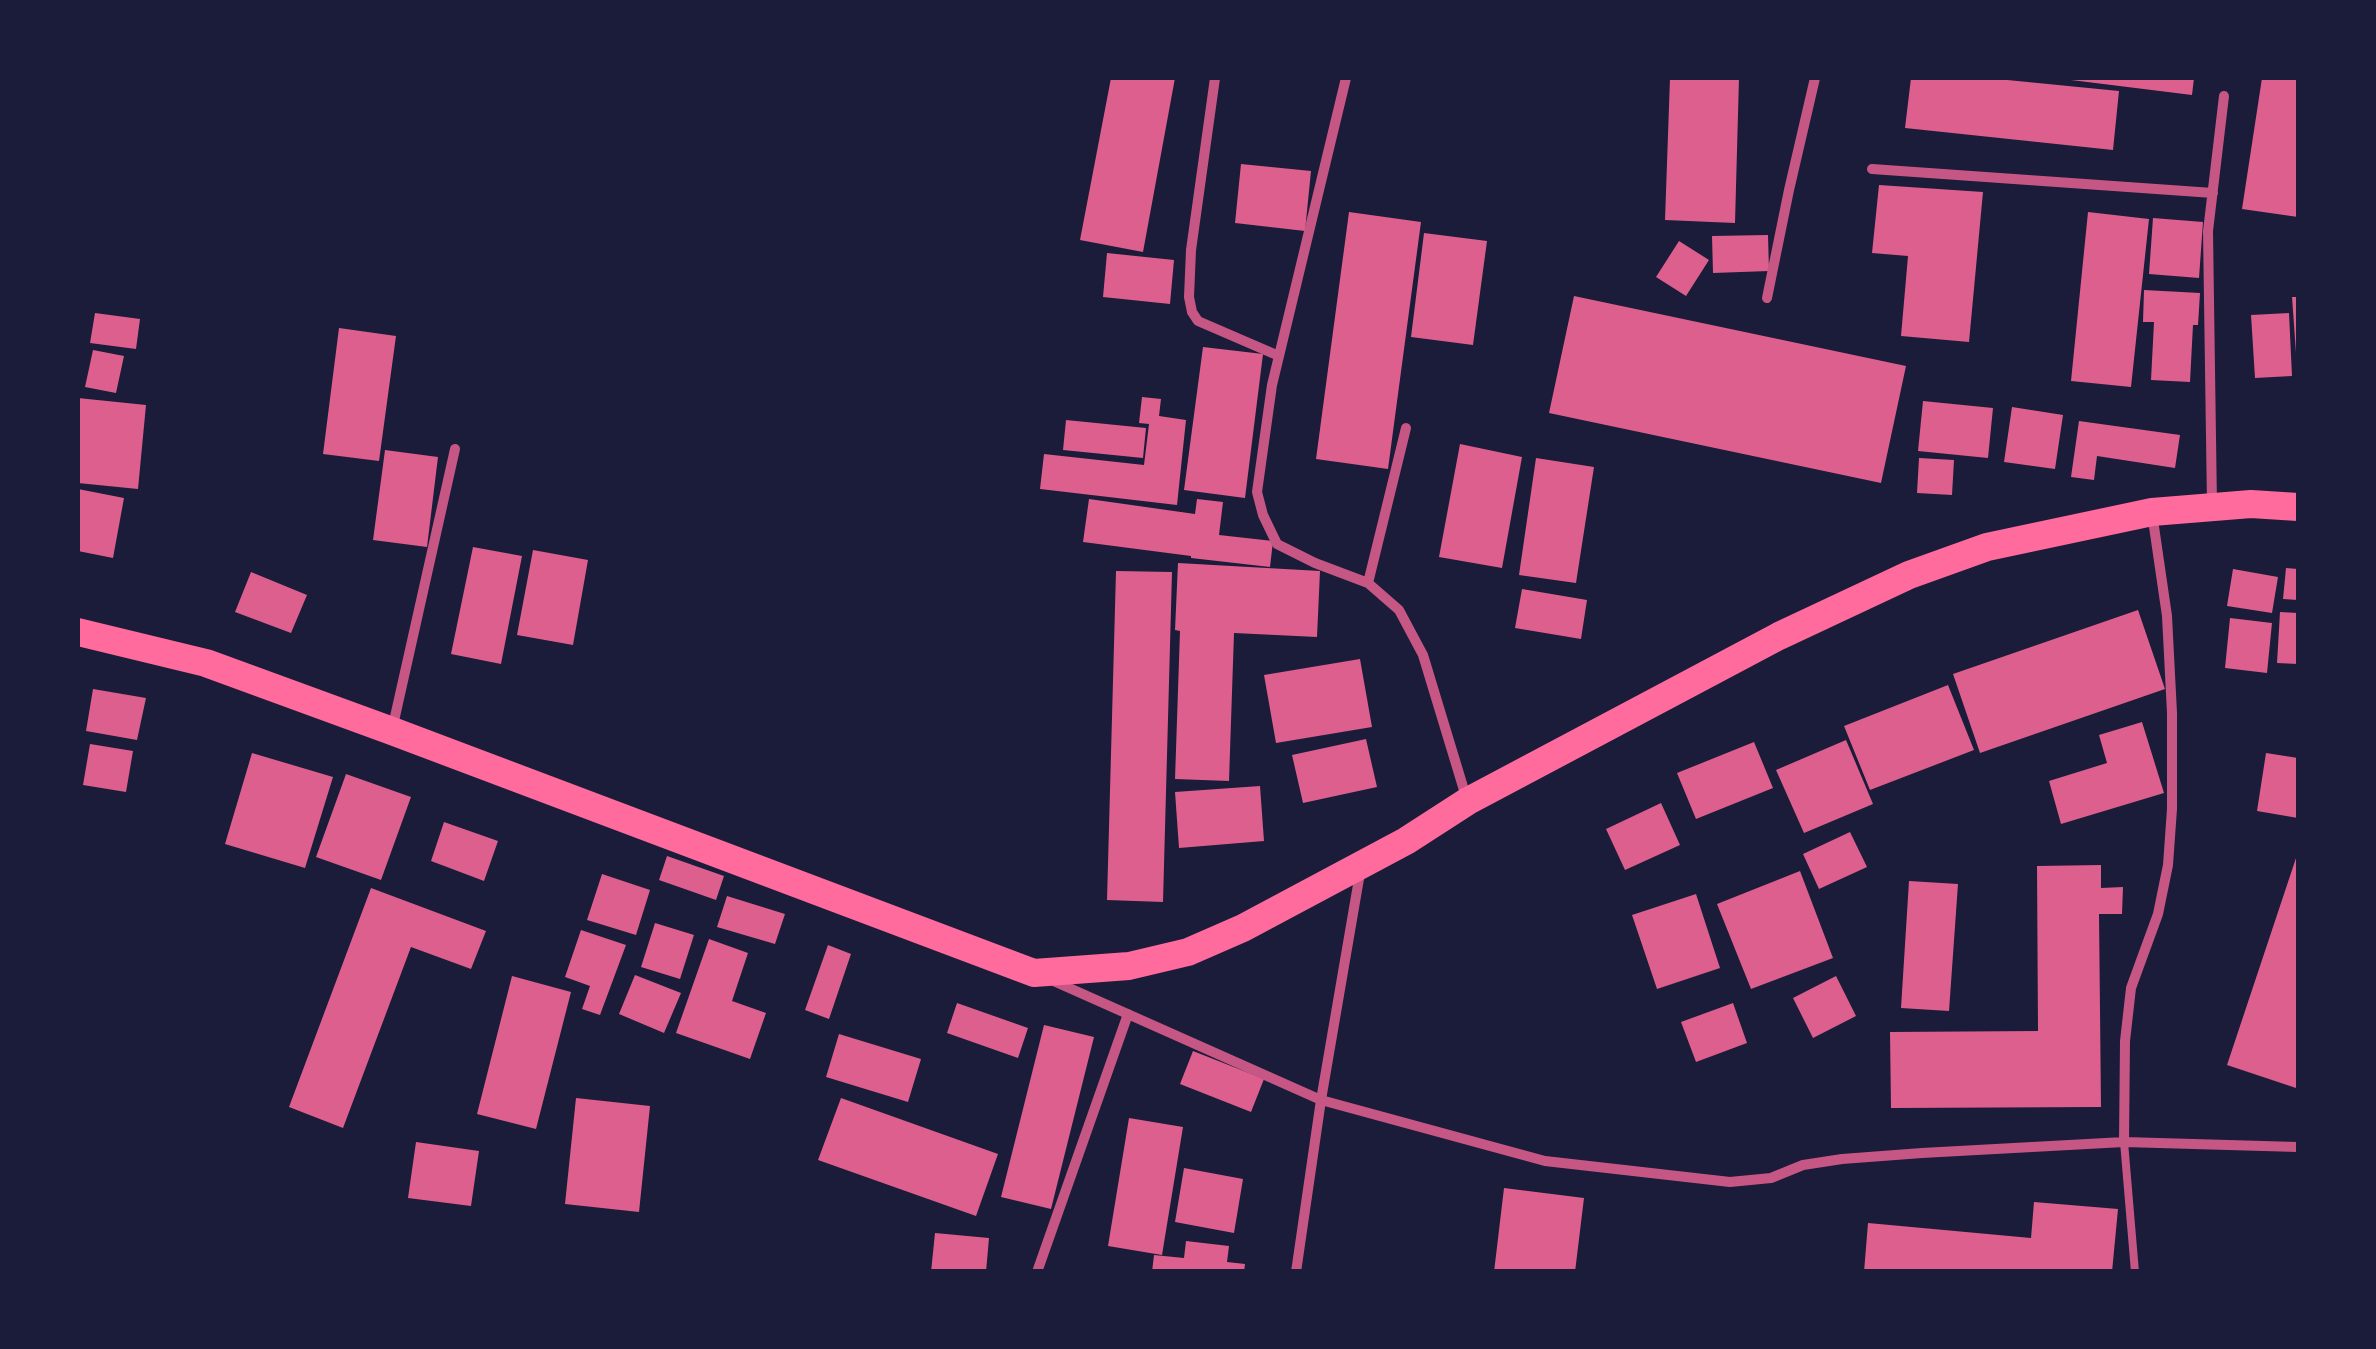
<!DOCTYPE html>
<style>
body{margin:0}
#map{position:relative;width:2376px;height:1349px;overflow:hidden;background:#1b1b3a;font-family:"Nunito Sans",sans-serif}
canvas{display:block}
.frame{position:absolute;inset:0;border:80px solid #1b1b3a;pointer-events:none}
</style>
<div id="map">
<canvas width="2376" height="1349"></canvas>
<div class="frame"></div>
</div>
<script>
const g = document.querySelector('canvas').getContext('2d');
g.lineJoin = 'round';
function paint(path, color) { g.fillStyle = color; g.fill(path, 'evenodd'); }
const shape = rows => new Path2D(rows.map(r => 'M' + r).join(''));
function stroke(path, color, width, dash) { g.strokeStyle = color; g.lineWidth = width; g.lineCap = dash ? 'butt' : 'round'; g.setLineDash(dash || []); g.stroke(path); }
const building = shape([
 [1111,78,1175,78,1143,252,1080,240],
 [1670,78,1739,78,1735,223,1665,220],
 [1911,78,1987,78,2119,91,2113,150,1905,128],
 [2071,78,2194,78,2192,95,2071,80],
 [2262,78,2298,78,2298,217,2242,209],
 [1241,164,1311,171,1305,231,1235,223],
 [1879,185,1983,192,1969,342,1901,336,1908,256,1872,253],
 [1349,212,1421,222,1388,469,1316,459],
 [2088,212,2149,219,2131,387,2071,381],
 [2153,218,2203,222,2199,278,2149,274],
 [1424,233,1487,241,1473,345,1411,337],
 [1768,235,1769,271,1713,273,1712,236],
 [1679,241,1709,260,1686,296,1656,277],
 [1107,253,1174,260,1170,304,1103,297],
 [2144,290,2200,293,2198,325,2193,325,2190,382,2151,380,2154,322,2143,322],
 [1574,296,1906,366,1881,483,1549,413],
 [2292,297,2298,297,2298,353,2296,353],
 [95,313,140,319,136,349,90,343],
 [2289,313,2292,376,2255,378,2251,315],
 [339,328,396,336,379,461,323,454],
 [1203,347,1263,354,1245,498,1184,490],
 [93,350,124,356,116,393,85,387],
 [1142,397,1161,399,1159,416,1186,420,1177,505,1040,489,1044,454,1144,465,1149,424,1139,423],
 [78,398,146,405,138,489,78,483],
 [1923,401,1993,408,1988,458,1918,451],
 [2012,407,2063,415,2055,469,2004,462],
 [1066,420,1146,428,1143,458,1063,450],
 [2079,421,2180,435,2175,468,2097,456,2094,480,2071,477],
 [1460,444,1522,457,1502,568,1439,557],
 [385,450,438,457,427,547,373,540],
 [1536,458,1594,467,1576,583,1519,575],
 [1919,458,1954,460,1952,495,1917,493],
 [78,489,124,498,113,558,78,551],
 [1089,499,1195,514,1197,499,1223,502,1219,535,1273,541,1270,567,1191,558,1191,556,1083,542],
 [473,547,522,556,501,664,451,654],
 [533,550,588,560,573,645,517,635],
 [1178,563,1320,571,1317,637,1234,633,1229,781,1175,779,1180,631,1175,630],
 [2286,568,2298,569,2298,600,2283,599],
 [2233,569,2278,577,2272,613,2227,606],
 [1116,571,1172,572,1163,902,1107,900],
 [251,572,307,595,291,633,235,612],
 [1522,589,1587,600,1581,639,1515,628],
 [2138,610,2165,689,1980,753,1953,674],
 [2280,612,2298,613,2298,664,2277,663],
 [2230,618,2272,623,2267,673,2225,668],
 [1360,659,1372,727,1276,743,1264,675],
 [1948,685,1974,750,1870,790,1844,726],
 [93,689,146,698,137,740,86,731],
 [2142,722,2164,793,2061,824,2049,781,2107,763,2099,735],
 [1366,739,1377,787,1303,803,1292,755],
 [1846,740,1873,804,1804,833,1776,770],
 [1754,742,1773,788,1696,819,1677,773],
 [90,744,133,751,126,792,83,785],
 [252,753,333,777,305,868,225,844],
 [2266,753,2298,758,2298,818,2257,811],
 [346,774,411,797,381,880,316,857],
 [1260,786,1264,841,1179,848,1175,792],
 [1661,803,1680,845,1625,870,1606,829],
 [444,822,498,841,484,881,431,861],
 [1850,832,1867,867,1819,889,1803,854],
 [2298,852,2298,1079,2296,1088,2227,1065],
 [667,856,724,876,716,900,659,880],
 [2101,865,2101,888,2123,887,2122,914,2099,914,2101,1107,1891,1108,1890,1032,2038,1031,2037,866],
 [1800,871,1833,958,1751,989,1717,904],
 [602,874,650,890,636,935,587,920],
 [1909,881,1958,884,1949,1011,1901,1008],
 [371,888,486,931,471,969,411,947,343,1128,289,1107],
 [1696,894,1720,968,1657,989,1632,915],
 [727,896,785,914,775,944,717,927],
 [655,923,694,935,680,979,641,967],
 [581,930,626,945,600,1015,582,1009,590,986,565,977],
 [709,939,748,953,732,1001,766,1013,750,1059,676,1033],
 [828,945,851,954,829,1019,805,1010],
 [635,975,681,993,664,1033,619,1014],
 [512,976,571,992,536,1129,477,1114],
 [1836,976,1856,1016,1813,1038,1793,998],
 [957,1003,1028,1028,1018,1058,947,1033],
 [1733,1003,1747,1043,1696,1062,1681,1022],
 [1044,1025,1094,1037,1051,1209,1001,1197],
 [839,1034,921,1059,908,1102,826,1077],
 [1193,1051,1264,1079,1251,1112,1180,1084],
 [576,1098,650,1106,639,1212,565,1204],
 [841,1098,998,1154,976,1216,818,1160],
 [1129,1118,1183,1127,1162,1255,1108,1246],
 [416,1142,479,1151,471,1206,408,1198],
 [1184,1168,1243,1179,1234,1233,1175,1222],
 [1504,1188,1584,1198,1575,1272,1494,1272],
 [2034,1202,2118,1209,2112,1272,1864,1272,1868,1223,2031,1238],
 [935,1233,989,1238,986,1272,931,1272],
 [1186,1241,1229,1246,1227,1262,1245,1264,1244,1272,1152,1272,1154,1255,1184,1258]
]);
const service = shape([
 [2124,1142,2135,1272]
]);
const minor = shape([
 [1215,78,1191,250,1189,297,1192,312,1198,321,1279,356],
 [1346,78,1272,385,1257,492,1263,515,1277,544,1315,563,1368,583,1399,610,1423,655,1467,800],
 [1872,169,2213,193],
 [1767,298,1789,190,1815,78],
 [2212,506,2208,231,2224,96],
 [1368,583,1406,428],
 [392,730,455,449],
 [1049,979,1321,1100,1545,1161,1730,1182,1771,1178,1803,1165,1842,1159,1922,1153,2124,1142,2298,1147],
 [2124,1142,2125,1041,2131,988,2158,914,2168,865,2172,809,2172,713,2167,616,2152,513],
 [1037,1272,1128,1014],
 [1296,1272,1321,1100,1360,873]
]);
const trunk = shape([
 [78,632,206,663,392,731,1034,973,1129,966,1188,952,1243,928,1406,841,1468,801,1779,636,1909,575,1987,547,2152,512,2251,504,2298,507]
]);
paint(building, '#dd5f8e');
stroke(service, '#c65784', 8);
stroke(minor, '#c65784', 10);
stroke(trunk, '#ff6b9d', 28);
</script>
